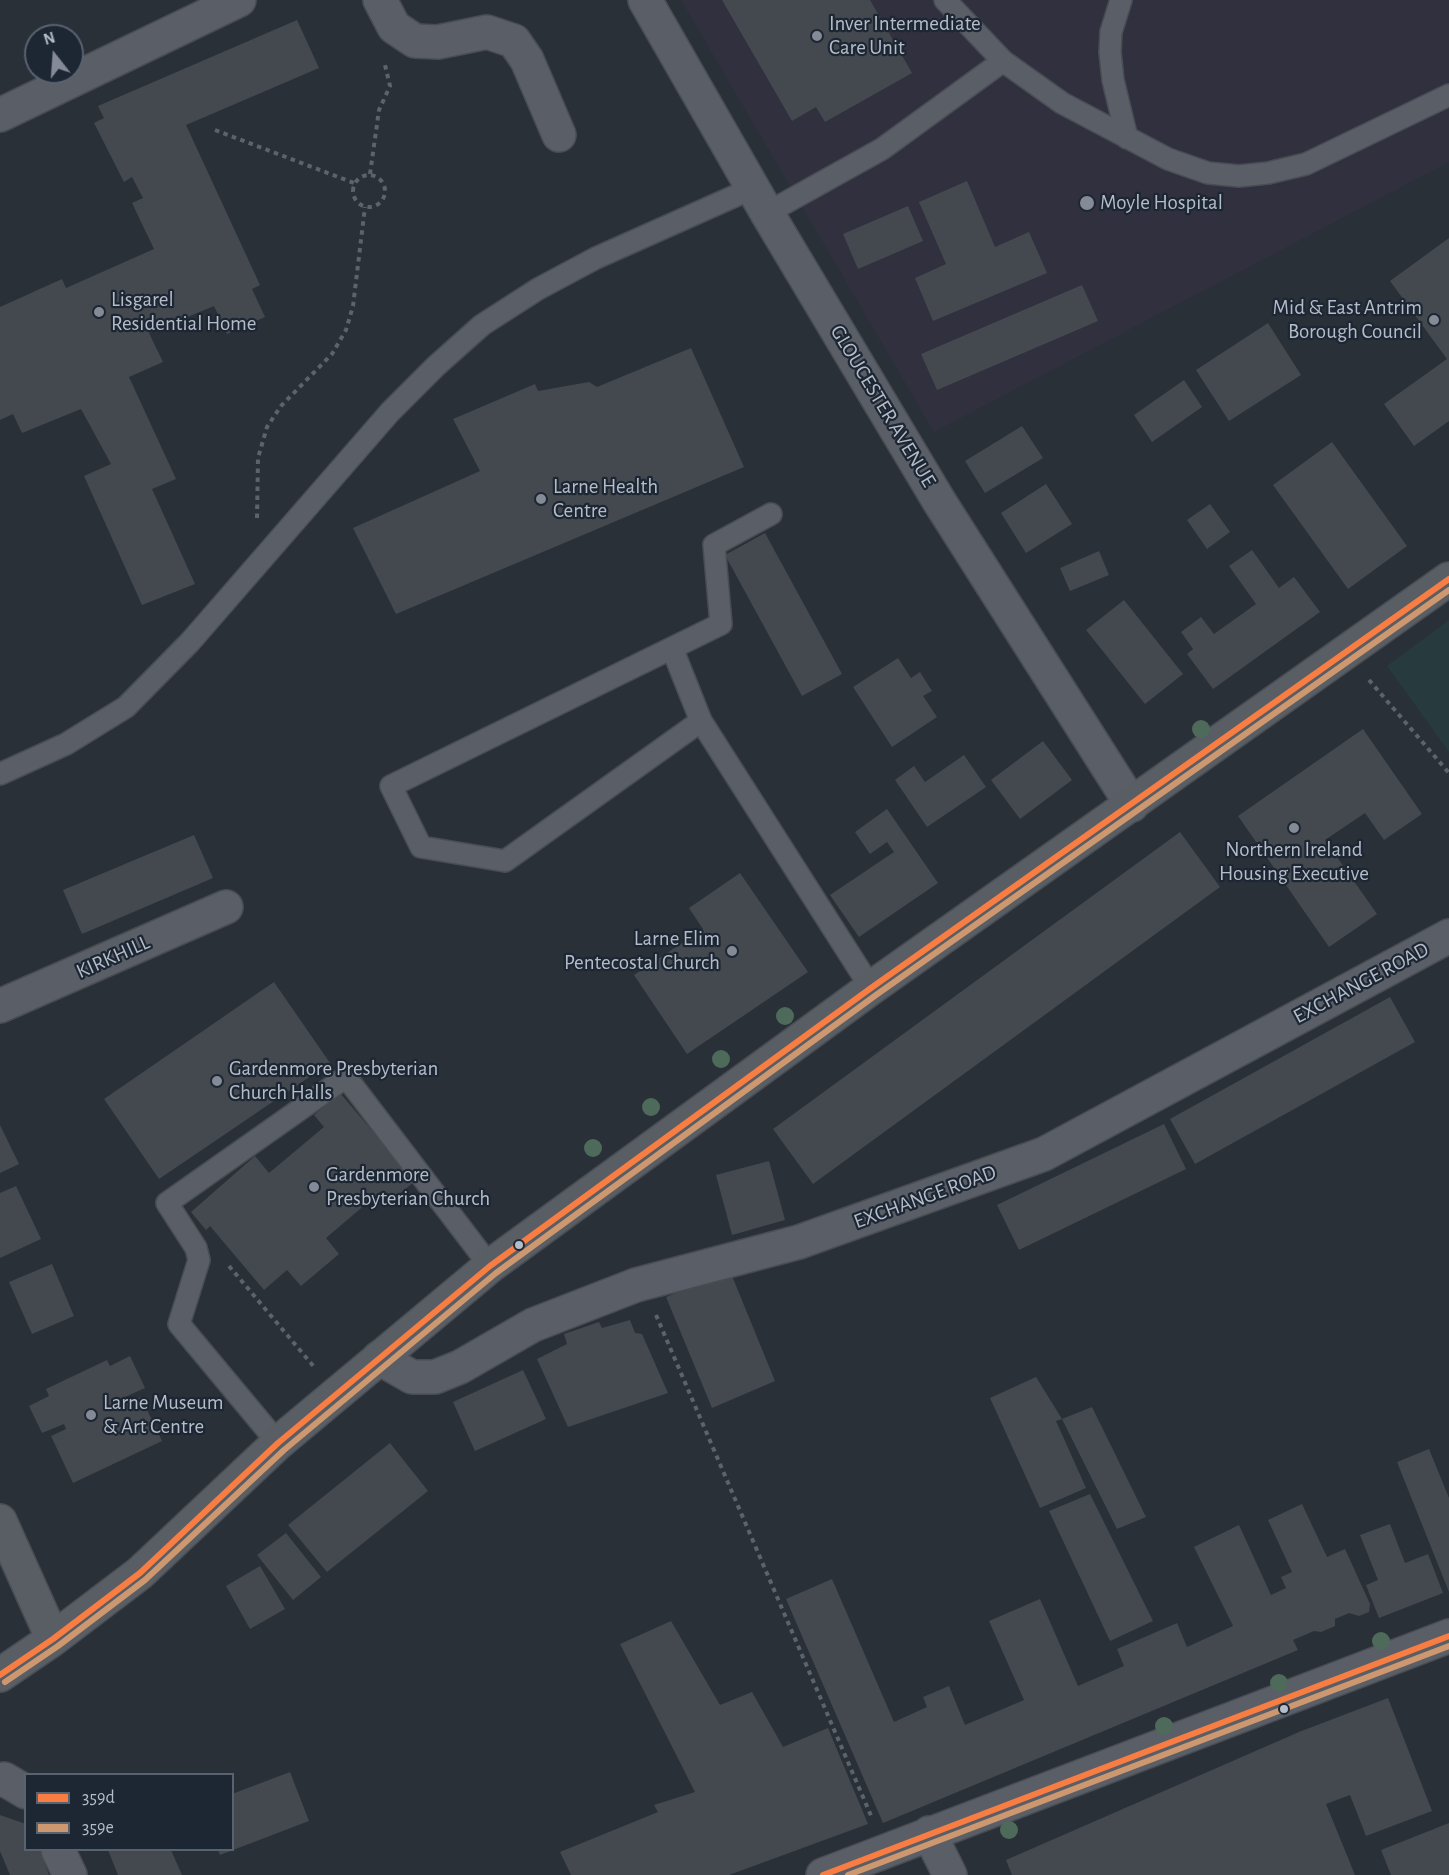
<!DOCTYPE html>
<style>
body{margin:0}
#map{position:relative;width:1449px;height:1875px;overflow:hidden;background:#2a3038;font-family:"Alegreya Sans",sans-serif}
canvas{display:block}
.legend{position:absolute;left:24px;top:1773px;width:210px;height:78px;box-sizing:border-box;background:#1d2633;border:2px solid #59626f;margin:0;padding:8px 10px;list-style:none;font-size:18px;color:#b4bcc9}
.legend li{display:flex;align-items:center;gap:12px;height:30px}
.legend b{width:30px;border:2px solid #59626f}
.north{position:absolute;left:24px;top:24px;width:60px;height:60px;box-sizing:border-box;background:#1d2633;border:2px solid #59626f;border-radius:50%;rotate:343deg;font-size:16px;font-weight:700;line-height:24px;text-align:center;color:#b4bcc9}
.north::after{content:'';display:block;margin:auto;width:21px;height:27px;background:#848b96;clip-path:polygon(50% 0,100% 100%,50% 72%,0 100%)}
</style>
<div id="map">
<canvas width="1449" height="1875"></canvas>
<ul class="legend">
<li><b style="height:8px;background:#f77d43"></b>359d</li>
<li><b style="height:8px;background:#cd976f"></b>359e</li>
</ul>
<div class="north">N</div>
</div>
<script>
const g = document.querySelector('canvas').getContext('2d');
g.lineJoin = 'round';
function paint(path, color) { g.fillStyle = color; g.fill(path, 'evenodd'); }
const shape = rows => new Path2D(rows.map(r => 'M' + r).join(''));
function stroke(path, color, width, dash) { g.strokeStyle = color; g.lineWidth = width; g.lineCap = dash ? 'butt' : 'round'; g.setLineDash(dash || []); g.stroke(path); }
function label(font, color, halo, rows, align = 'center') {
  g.font = font + ' "Alegreya Sans",sans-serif'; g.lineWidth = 4.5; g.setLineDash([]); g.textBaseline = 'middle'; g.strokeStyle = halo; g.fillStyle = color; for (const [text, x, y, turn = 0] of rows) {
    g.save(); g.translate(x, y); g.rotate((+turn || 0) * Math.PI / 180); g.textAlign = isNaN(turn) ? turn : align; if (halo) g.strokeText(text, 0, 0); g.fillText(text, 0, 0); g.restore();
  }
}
const medical = shape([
 [681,0,1449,0,1449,162,934,432]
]);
const green = shape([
 [1449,620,1449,752,1387,666]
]);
const building = shape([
 [722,0,870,0,912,73,825,122,816,107,792,121],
 [297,20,319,68,186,125,260,285,252,289,265,317,227,334,214,306,149,333,163,362,129,377,176,479,152,489,195,584,142,605,84,476,111,464,81,409,22,433,13,414,0,420,0,307,62,279,66,288,154,249,132,203,143,198,132,177,124,182,94,123,104,118,98,106],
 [967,181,995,247,1029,232,1047,273,933,321,915,278,946,264,919,202],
 [908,206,923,241,858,269,843,234],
 [1449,238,1449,421,1414,446,1384,404,1447,359,1390,281],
 [1082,285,1098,321,937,390,921,354],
 [1268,323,1301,375,1229,421,1196,370],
 [691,348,744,467,396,614,353,528,480,471,453,419,535,384,538,391,589,382,597,387],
 [1184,380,1202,407,1152,442,1134,415],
 [1022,426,1043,458,985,493,965,461],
 [1332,442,1407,546,1348,589,1273,485],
 [1046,484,1072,524,1026,553,1001,513],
 [1210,504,1230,532,1207,549,1187,520],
 [765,533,842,674,802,696,725,555],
 [1252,550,1279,588,1294,577,1320,612,1213,689,1187,654,1193,649,1181,632,1201,617,1214,634,1256,604,1229,566],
 [1099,551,1109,575,1070,591,1060,568],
 [1124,600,1183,674,1145,704,1086,630],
 [898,658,911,678,920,672,932,691,923,696,937,717,892,747,853,687],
 [1363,729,1422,814,1384,840,1365,813,1325,840,1377,914,1329,947,1238,816],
 [1043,741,1072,780,1020,819,991,780],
 [964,755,986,787,927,827,895,780,914,766,925,782],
 [887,809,938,883,859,937,830,895,894,852,887,842,870,854,855,832],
 [1180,832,1220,887,813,1184,773,1129],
 [194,835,213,878,82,934,63,890],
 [740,873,808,972,687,1054,634,975,703,929,689,908],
 [274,982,330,1063,159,1179,104,1099],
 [1390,997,1415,1042,1195,1164,1170,1119],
 [340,1093,415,1181,389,1203,380,1192,326,1238,339,1254,301,1286,287,1270,264,1290,210,1226,206,1230,191,1212,255,1156,269,1173,324,1127,314,1115],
 [1164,1124,1186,1169,1019,1250,997,1205],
 [0,1125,19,1164,0,1173],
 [769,1161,785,1220,732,1235,716,1175],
 [16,1186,41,1239,0,1258,0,1193],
 [52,1264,74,1316,32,1334,9,1282],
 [730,1271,775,1381,712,1408,666,1297],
 [630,1320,635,1333,642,1334,668,1393,568,1427,537,1359,567,1344,564,1334,599,1322,602,1328],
 [130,1356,145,1388,125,1397,127,1403,141,1397,162,1441,73,1483,51,1436,66,1429,64,1424,42,1433,29,1406,49,1396,46,1389,107,1360,110,1366],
 [523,1370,546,1419,475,1451,453,1402],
 [1036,1377,1062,1419,1056,1421,1086,1488,1040,1508,990,1398],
 [1092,1407,1146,1517,1117,1529,1062,1419],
 [390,1443,428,1491,327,1572,288,1525],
 [1429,1449,1449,1498,1449,1592,1397,1462],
 [1090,1494,1153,1621,1110,1641,1049,1511],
 [1302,1504,1327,1557,1345,1549,1370,1604,1369,1612,1359,1616,1349,1613,1335,1619,1335,1626,1321,1632,1314,1631,1293,1640,1298,1650,883,1823,786,1599,832,1579,894,1722,927,1707,923,1697,949,1686,965,1725,1024,1700,989,1621,1040,1599,1078,1686,1124,1666,1117,1649,1177,1623,1187,1647,1233,1626,1194,1547,1239,1525,1271,1595,1286,1588,1281,1577,1292,1572,1268,1520],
 [1390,1524,1405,1563,1428,1554,1443,1593,1379,1618,1366,1585,1378,1580,1360,1535],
 [286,1533,321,1577,293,1600,257,1555],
 [260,1566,285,1609,250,1629,226,1586],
 [671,1621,720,1705,752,1692,783,1747,828,1728,868,1824,729,1875,571,1875,560,1852,658,1812,654,1805,695,1792,620,1644],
 [1388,1698,1432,1811,1366,1836,1350,1795,1326,1804,1355,1875,1012,1875,1006,1860,1299,1732],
 [290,1772,309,1821,220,1855,218,1850,232,1850,232,1794],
 [0,1815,26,1824,26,1850,40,1850,49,1875,10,1875,0,1851],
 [1449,1823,1449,1875,1391,1875,1381,1850],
 [108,1850,171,1850,182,1875,118,1875]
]);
const path = shape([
 [215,130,354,183],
 [370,174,379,110,390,86,385,65],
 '353 191a16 16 0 1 1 32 0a16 16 0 1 1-32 0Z',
 [257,518,258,458,267,427,281,406,332,354,346,330,353,306,365,207],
 [1369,680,1449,773],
 [229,1266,315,1368],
 [656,1315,872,1818]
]);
const lane = shape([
 [945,0,1003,61,1062,103,1168,159,1208,173,1239,176,1268,173,1306,164,1449,95],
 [1121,0,1111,32,1110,52,1113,80,1127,138],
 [767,213,882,149,1003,61],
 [672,648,721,624,714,545,771,514],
 [701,721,672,648,391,786,421,847,505,861,701,721,871,988],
 [0,774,66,744,126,707,190,642,390,412,436,366,482,325,538,289,596,258,753,188],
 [278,1443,179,1324,199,1260,196,1248,167,1203,346,1077,490,1266]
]);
const street = shape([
 [380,0,394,27,415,41,438,42,487,32,514,41,527,60,559,135],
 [645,0,767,213,939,501,1132,805],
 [0,115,239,0],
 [0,1006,226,907],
 [379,1358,412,1377,435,1377,460,1367,533,1325,636,1285,799,1242,1044,1154,1449,936],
 [0,1780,4,1779,26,1792],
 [929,1833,950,1875],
 [58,1850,70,1875],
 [823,1875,1449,1636]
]);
const secondary = shape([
 [0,1521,53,1639],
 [0,1675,53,1639,140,1573,278,1443,490,1266,871,988,1449,579]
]);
const bus1 = shape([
 [0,1675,53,1639,140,1573,278,1443,490,1266,871,988,1449,579],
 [823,1875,1449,1636]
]);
const bus2 = shape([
 [5,1682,58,1646,145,1580,284,1450,496,1273,876,995,1449,590],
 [848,1875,1449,1646]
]);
const trees = [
 [1201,729],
 [785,1016],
 [721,1059],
 [651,1107],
 [593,1148],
 [1381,1641],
 [1279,1683],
 [1164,1726],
 [1009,1830]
];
const markers = [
 [817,36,6,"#848b96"],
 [1087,203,8,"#848b96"],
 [99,312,6,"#848b96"],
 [1434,320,6,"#848b96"],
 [541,499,6,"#848b96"],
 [1294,828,6,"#848b96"],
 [732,951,6,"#848b96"],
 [217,1081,6,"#848b96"],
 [314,1187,6,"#848b96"],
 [519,1245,5,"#b4bcc9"],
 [91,1415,6,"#848b96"],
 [1284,1709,5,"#b4bcc9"]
];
const poiNames = [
 ["Inver Intermediate",829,24],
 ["Care Unit",829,48],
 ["Moyle Hospital",1100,203],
 ["Lisgarel",111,300],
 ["Residential Home",111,324],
 ["Mid & East Antrim",1422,308,"right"],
 ["Borough Council",1422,332,"right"],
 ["Larne Health",553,487],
 ["Centre",553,511],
 ["Northern Ireland",1294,850,"center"],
 ["Housing Executive",1294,874,"center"],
 ["Larne Elim",720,939,"right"],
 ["Pentecostal Church",720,963,"right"],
 ["Gardenmore Presbyterian",229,1069],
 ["Church Halls",229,1093],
 ["Gardenmore",326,1175],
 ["Presbyterian Church",326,1199],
 ["Larne Museum",103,1403],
 ["& Art Centre",103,1427]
];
const streetNames = [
 ["GLOUCESTER AVENUE",883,406,59],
 ["KIRKHILL",113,957,-24],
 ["EXCHANGE ROAD",1361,983,-28],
 ["EXCHANGE ROAD",925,1197,-20]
];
paint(medical, '#31303e');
paint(green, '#273a3e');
paint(building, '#444950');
stroke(lane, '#484c53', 24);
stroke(street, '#484c53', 36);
stroke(secondary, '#484c53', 36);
stroke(path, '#5d636a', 4, [4.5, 4.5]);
stroke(lane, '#5a5e66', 21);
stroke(street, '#5a5e66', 33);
stroke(secondary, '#595d64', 33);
stroke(bus1, '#f77d43', 6);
stroke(bus2, '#cd976f', 6);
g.fillStyle = '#4e6a5a';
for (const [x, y] of trees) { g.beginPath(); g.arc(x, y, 9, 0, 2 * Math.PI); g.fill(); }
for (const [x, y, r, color] of markers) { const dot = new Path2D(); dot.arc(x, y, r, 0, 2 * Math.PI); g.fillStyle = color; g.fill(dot); stroke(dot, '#1d2633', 2); }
label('21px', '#b4bcc9', '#1d2633', poiNames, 'left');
label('21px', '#b4bcc9', '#1d2633', streetNames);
</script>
